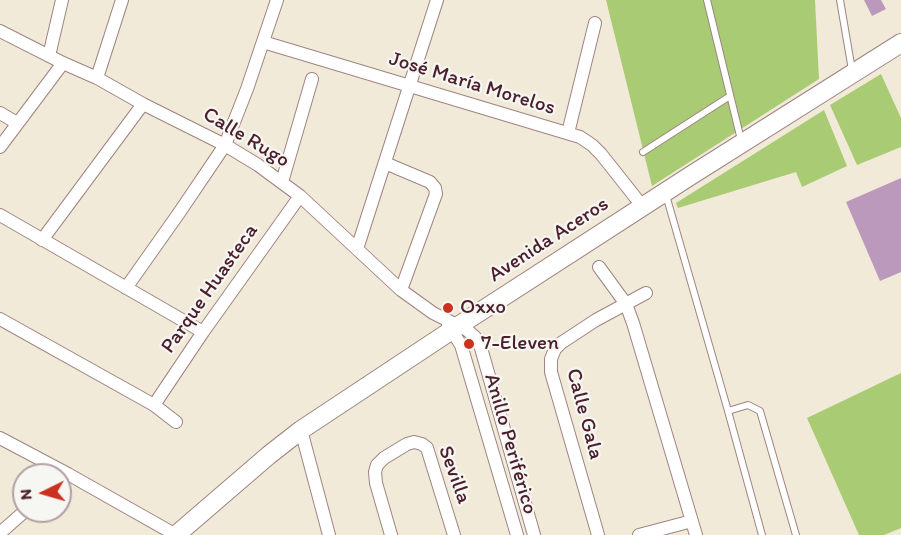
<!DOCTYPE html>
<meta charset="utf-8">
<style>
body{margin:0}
#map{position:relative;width:901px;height:535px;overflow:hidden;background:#f2ead8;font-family:Itim,sans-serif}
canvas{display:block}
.north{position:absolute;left:12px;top:463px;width:60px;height:60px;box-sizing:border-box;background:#f6f6f2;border:2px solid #b1a0a2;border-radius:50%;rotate:265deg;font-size:16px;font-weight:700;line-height:24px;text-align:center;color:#4a1f2b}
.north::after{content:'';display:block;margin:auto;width:21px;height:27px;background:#c8321e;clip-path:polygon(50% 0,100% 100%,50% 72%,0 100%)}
</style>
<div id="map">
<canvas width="901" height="535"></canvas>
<div class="north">N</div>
</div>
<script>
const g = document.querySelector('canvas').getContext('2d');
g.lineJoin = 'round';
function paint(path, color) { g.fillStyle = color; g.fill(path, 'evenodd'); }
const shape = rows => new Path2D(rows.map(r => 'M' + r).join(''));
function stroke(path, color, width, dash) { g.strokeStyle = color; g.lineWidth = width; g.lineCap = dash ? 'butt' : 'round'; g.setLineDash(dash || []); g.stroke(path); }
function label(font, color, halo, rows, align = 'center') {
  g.font = font + ' Itim,sans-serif'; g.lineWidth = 4.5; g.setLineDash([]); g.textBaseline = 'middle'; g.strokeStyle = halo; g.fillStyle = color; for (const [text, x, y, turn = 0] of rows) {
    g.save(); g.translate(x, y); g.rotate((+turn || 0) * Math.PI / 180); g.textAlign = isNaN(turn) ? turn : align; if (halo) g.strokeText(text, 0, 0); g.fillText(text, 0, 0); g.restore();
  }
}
const green = shape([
 [606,0,815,0,819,79,652,186],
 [881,74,901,118,901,147,857,165,830,105],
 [824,110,847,166,802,187,796,172,678,208,676,203],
 [901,373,901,528,884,535,859,535,807,418]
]);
const building = shape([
 [864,0,881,0,886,9,872,16],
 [901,178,901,272,880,281,846,202]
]);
const lane = shape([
 [707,0,741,140],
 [840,0,852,70],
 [643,152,730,96],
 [666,195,728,411,762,535],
 [728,411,748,405,760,411,796,535]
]);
const street = shape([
 [0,31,63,63,97,78,143,104,225,145,258,165,300,196,401,290,433,313,467,330,475,337,481,348,534,535],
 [263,42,580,137,592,145,601,154,643,207],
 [49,56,62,0],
 [97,78,122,0],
 [0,113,17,123],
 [568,133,595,23],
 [0,147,63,63],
 [385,163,430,182,435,188,436,194,401,290],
 [282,182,312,79],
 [0,215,203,332],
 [42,240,143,104],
 [357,249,437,0],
 [599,267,626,304,633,323,696,535],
 [126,288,179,213,225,145,247,89,277,0],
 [0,319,154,405,176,422],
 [448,325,461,345,517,535],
 [154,405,203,332,300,196],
 [301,430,329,535],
 [0,438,68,474,176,535],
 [0,533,25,511],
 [391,535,376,483,375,472,377,465,384,458,407,444,414,442,422,444,427,448,454,535],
 [598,535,551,372,551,359,555,349,561,343,596,320,646,293],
 [639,535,692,521]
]);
const secondary = shape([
 [176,535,269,455,301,430,458,326,690,176,901,43]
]);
const markers = [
 [448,308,6,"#c8321e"],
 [469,344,6,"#c8321e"]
];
const streetNames = [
 ["José María Morelos",472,84,17],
 ["Calle Rugo",246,138,31],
 ["Avenida Aceros",549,240,-33],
 ["Parque Huasteca",210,289,-55],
 ["Calle Gala",584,414,75],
 ["Anillo Periférico",510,444,74],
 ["Sevilla",454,475,70]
];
const poiNames = [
 ["Oxxo",460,308],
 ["7-Eleven",481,344]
];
paint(green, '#a9cb74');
paint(building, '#bb99bd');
stroke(lane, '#9e8482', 8);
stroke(street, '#9e8482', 14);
stroke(secondary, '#9e8482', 20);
stroke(lane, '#fff', 6);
stroke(street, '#fff', 12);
stroke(secondary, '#fff', 18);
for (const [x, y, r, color] of markers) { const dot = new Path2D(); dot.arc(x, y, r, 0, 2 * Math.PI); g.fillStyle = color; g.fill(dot); stroke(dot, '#f6f6f2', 2); }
label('21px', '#4a1f2b', '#f6f6f2', streetNames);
label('21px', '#4a1f2b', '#f6f6f2', poiNames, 'left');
</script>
